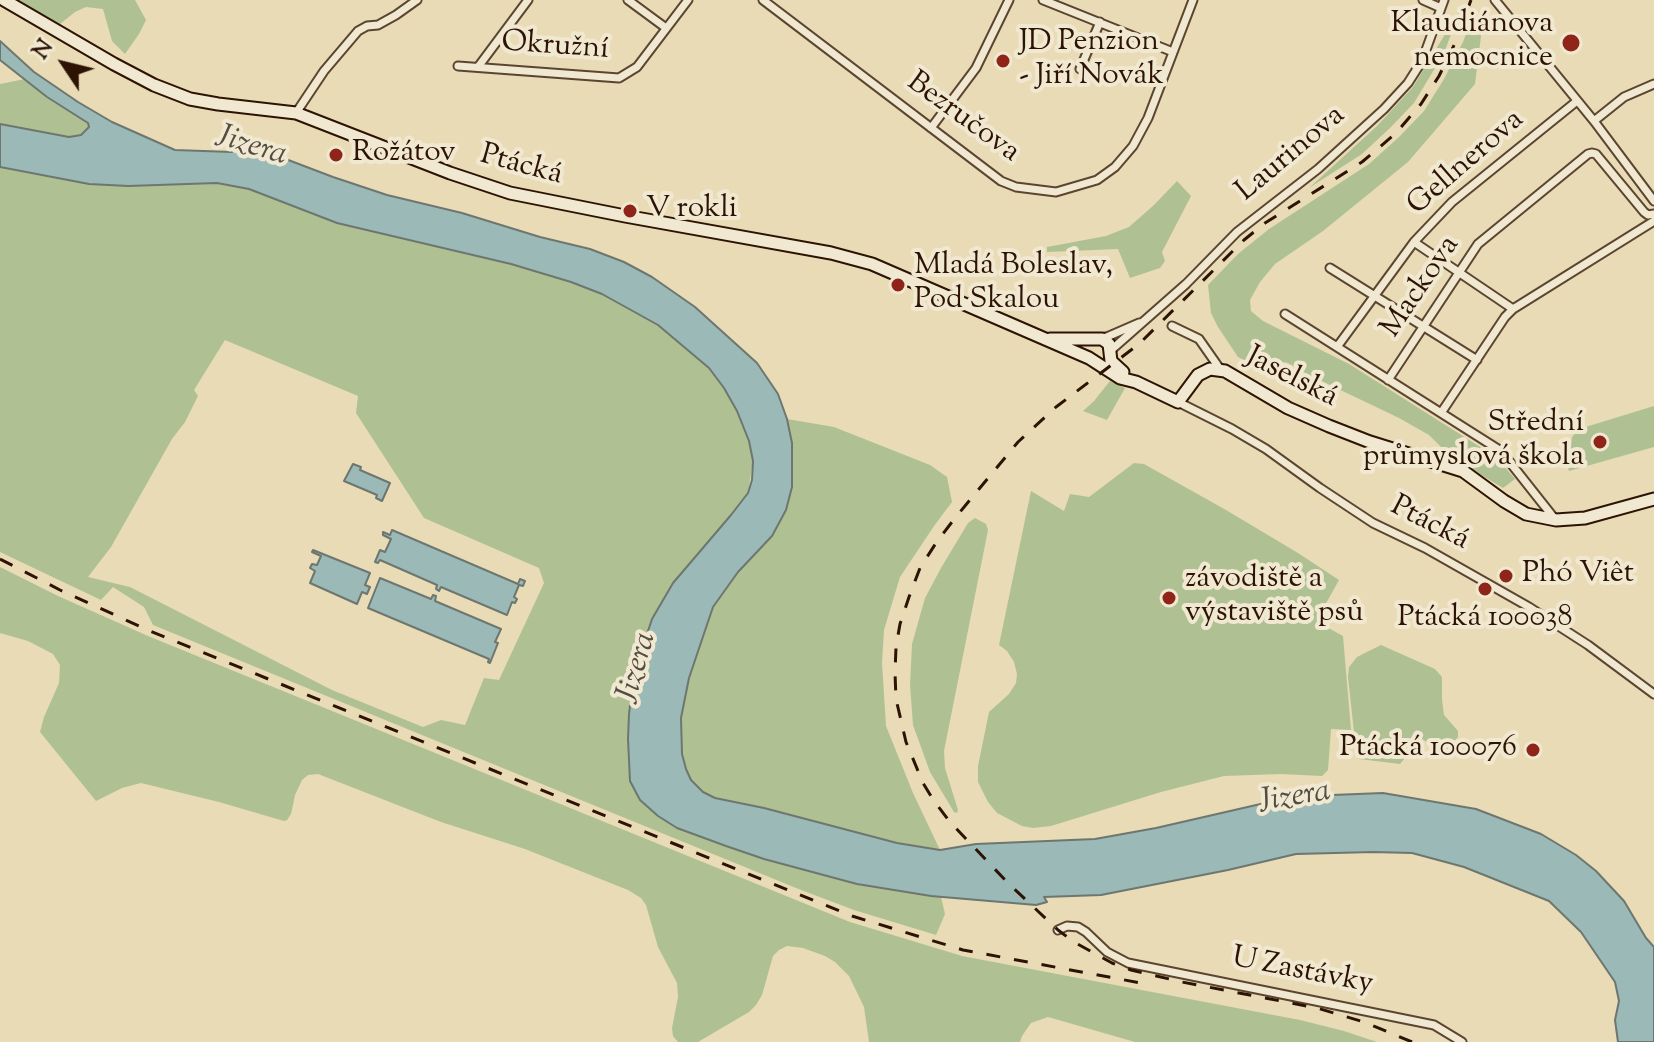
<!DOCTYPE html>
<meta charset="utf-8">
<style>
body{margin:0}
#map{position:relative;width:1654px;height:1042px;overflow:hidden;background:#e8dbb6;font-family:"Sorts Mill Goudy",serif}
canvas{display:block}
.north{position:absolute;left:24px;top:24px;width:80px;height:80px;-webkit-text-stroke:6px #f0e8d0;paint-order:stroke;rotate:305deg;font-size:22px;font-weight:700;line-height:32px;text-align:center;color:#2d1303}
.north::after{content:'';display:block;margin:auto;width:28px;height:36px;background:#2d1303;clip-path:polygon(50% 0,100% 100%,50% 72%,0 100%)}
</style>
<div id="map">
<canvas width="1654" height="1042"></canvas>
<div class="north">N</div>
</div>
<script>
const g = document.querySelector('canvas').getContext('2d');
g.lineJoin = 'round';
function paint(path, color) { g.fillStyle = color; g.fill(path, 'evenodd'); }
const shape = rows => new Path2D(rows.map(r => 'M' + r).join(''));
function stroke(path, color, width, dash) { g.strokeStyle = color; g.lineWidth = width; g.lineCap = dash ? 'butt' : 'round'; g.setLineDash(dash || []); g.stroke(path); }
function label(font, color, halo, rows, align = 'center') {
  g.font = font + ' "Sorts Mill Goudy",serif'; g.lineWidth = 8; g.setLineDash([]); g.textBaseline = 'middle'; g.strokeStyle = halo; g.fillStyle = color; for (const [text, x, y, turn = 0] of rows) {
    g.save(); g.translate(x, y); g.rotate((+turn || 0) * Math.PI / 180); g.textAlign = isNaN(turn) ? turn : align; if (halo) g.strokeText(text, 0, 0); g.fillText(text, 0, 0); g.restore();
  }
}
const green = shape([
 [17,0,135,0,146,20,139,34,125,54,112,41,103,9,86,7,75,12,60,24],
 [1461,8,1444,53,1414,103,1390,128,1362,154,1309,188,1377,126,1413,87],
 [1469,26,1479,30,1481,36,1475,84,1408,162,1323,231,1275,264,1260,282,1250,300,1251,311,1263,321,1349,364,1496,457,1515,479,1503,488,1450,456,1429,435,1399,418,1307,374,1294,366,1285,362,1267,365,1250,363,1238,357,1218,327,1211,313,1208,285,1238,254,1269,229,1369,164,1399,137,1424,111,1444,79,1463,42],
 [25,79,47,98,88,123,89,128,81,135,69,137,0,124,0,84],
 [0,167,89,184,128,186,217,183,249,189,337,223,511,264,571,282,602,294,658,325,709,368,724,388,737,411,749,441,753,461,748,493,652,619,632,689,628,739,631,781,640,800,658,816,677,828,764,859,822,875,858,884,941,897,945,914,936,935,854,910,801,890,153,625,144,607,113,587,101,600,0,552],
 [225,340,358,396,356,413,424,518,539,568,544,583,499,680,484,678,465,725,441,720,423,727,332,690,130,587,88,577,111,547,172,439,185,422,198,396,194,390],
 [1177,181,1191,196,1162,252,1165,261,1160,268,1130,278,1118,249,1047,252,1047,247,1106,236,1129,227,1154,205],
 [1110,381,1125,388,1107,420,1083,411,1094,401],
 [1654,406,1654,447,1569,471,1568,467,1581,463,1575,457,1571,448,1572,437,1579,429],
 [787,419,834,427,930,465,947,477,952,502,934,526,900,577,884,630,882,663,886,726,913,793,940,850,897,843,764,808,715,798,703,792,691,780,686,769,682,754,681,718,689,678,713,607,738,572,772,536,792,443],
 [1134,463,1144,464,1226,510,1298,553,1339,580,1319,616,1325,620,1323,625,1343,636,1351,730,1331,729,1328,770,1322,776,1281,774,1224,776,1161,792,1051,826,1033,828,1022,826,997,813,988,802,978,782,978,766,989,712,1009,694,1016,683,1017,674,1014,662,1007,651,999,645,1031,491,1064,511,1070,494,1089,497],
 [975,518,986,524,988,530,944,751,945,768,958,810,957,813,954,812,930,772,913,725,910,685,912,644,925,598,941,568,968,523],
 [0,567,58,596,148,636,850,922,962,956,1300,1020,1344,1031,1377,1042,1135,1042,1048,1017,1031,1023,1022,1036,1020,1042,869,1042,864,1007,849,976,835,962,825,956,803,948,787,946,779,950,773,956,762,995,756,1005,749,1012,698,1042,678,1042,673,1036,672,1028,678,997,677,983,658,947,646,905,641,898,628,890,525,849,441,822,318,774,308,775,302,780,295,795,291,814,287,820,284,821,219,802,141,783,122,788,96,801,40,732,44,717,59,683,60,665,53,654,28,641,0,633],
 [1381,645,1435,669,1442,677,1442,700,1444,715,1458,731,1458,737,1445,751,1438,750,1418,736,1408,739,1405,758,1400,764,1359,759,1358,746,1354,732,1348,677,1349,667,1357,657]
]);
const water = shape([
 [0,41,34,72,78,102,112,122,175,150,232,152,237,147,247,148,250,154,255,156,283,158,333,177,387,195,462,213,540,237,590,249,624,262,652,277,695,307,757,363,778,394,787,419,792,443,792,487,786,510,772,536,738,572,713,607,689,678,681,718,682,754,686,769,691,780,703,792,715,798,764,808,897,843,940,850,976,844,1095,839,1156,828,1265,803,1332,795,1383,793,1476,809,1541,834,1576,855,1596,871,1624,901,1646,938,1654,947,1654,1042,1618,1042,1615,1020,1619,1001,1615,982,1581,932,1549,901,1464,867,1412,853,1373,852,1296,854,1228,870,1101,895,1044,897,1047,902,1036,905,931,896,857,884,764,859,726,846,677,828,658,816,640,800,630,781,628,739,629,714,632,689,642,649,652,619,673,583,731,515,748,493,752,480,753,461,749,441,737,411,724,388,709,368,658,325,602,294,571,282,511,264,337,223,249,189,217,183,128,186,89,184,0,167,0,124,69,137,81,135,89,127,88,123,47,97,0,60,0,41],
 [353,464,361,467,360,470,390,483,382,501,376,498,377,495,344,481,353,464],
 [392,530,518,584,520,579,525,581,523,586,519,585,514,597,517,599,515,603,512,602,507,615,441,587,439,591,436,589,437,585,380,560,378,563,375,562,380,550,385,552,391,539,383,535,383,532,390,535,392,530],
 [313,550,370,573,365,585,370,587,367,594,362,592,357,604,310,583,315,571,310,568,312,564,317,565,321,556,312,552,313,550],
 [380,578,431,599,433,595,436,596,435,601,501,629,495,642,498,643,490,663,488,662,489,659,368,608,380,578]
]);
const street = shape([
 [628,0,666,28],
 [763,0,1001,181,1016,187,1056,192,1097,180,1115,167,1133,146,1148,118,1193,0],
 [1043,0,1173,52],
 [1423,0,1441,8],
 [1495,0,1594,121,1654,201],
 [458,66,619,78,637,67,688,0],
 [478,67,528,0],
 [1080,69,1100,22],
 [296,113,324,71,358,31,367,26,378,25,396,15,417,0],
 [1594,121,1624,97,1654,84],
 [931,128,976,68,1009,0],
 [1414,242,1513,309],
 [1330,268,1477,360],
 [1285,314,1501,451,1554,518],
 [1172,326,1199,339,1220,369],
 [1100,339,1109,336,1139,323],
 [1337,347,1414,242,1452,202,1577,101],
 [1110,351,1186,284,1237,232,1318,169,1384,109,1408,83,1422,61,1444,0],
 [1388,380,1478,244,1588,154,1592,153,1596,154,1644,212,1648,215,1654,214],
 [1178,402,1232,429,1266,449,1320,488,1373,523,1425,548,1529,607,1588,645,1654,694],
 [1441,413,1505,317,1513,309,1654,221],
 [1058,930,1067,926,1078,927,1086,932,1107,952,1128,963,1434,1025,1462,1042]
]);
const secondary = shape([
 [4,0,114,64,154,85,190,99,218,104,296,113,450,173,510,193,625,216,831,253,872,264,1089,358,1120,378,1136,382,1178,402,1198,375,1210,369,1225,371,1288,408,1329,426,1370,442,1463,471,1504,501,1526,514,1556,520,1585,518,1654,499],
 [1050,339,1102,339,1109,344,1111,361,1123,372]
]);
const rail = shape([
 [0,559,60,590,150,631,852,916,963,950,1141,983],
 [1412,1042,1364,1022,1317,1008,1182,982,1131,970,1112,963,1074,942,1058,930,1008,883,950,822,934,801,923,783,906,742,896,699,895,673,896,647,900,624,909,597,920,568,936,543,955,518,1018,442,1056,407,1139,344,1244,240,1265,223,1362,162,1395,134,1421,104,1439,76,1457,39,1471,0]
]);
const markers = [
 [1571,43,10,"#8f2418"],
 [1003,61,8,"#8f2418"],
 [336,155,8,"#8f2418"],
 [630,211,8,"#8f2418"],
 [898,285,8,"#8f2418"],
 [1600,442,8,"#8f2418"],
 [1506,576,8,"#8f2418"],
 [1485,589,8,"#8f2418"],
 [1169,598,8,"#8f2418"],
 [1533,750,8,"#8f2418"]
];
const poiNames = [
 ["Klaudiánova",1553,26,"right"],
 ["nemocnice",1553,60,"right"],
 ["JD Penzion",1019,44],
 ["- Jiří Novák",1019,78],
 ["Rožátov",352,155],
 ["V rokli",646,211],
 ["Mladá Boleslav,",914,268],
 ["Pod Skalou",914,302],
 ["Střední",1584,425,"right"],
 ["průmyslová škola",1584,459,"right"],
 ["Phó Viêt",1522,576],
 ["závodiště a",1185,581],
 ["výstaviště psů",1185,615],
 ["Ptácká 100038",1485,620,"center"],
 ["Ptácká 100076",1517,750,"right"]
];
const streetNames = [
 ["Okružní",555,48,4],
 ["Bezručova",962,119,36],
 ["Laurinova",1292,155,-40],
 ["Gellnerova",1467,164,-41],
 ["Ptácká",521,167,15],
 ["Mackova",1422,288,-56],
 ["Jaselská",1291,379,27],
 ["Ptácká",1429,525,27],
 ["U Zastávky",1302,973,11]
];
const waterNames = [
 ["Jizera",251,148,17],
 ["Jizera",639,668,-74],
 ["Jizera",1295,799,-9]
];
paint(green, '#afc193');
paint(water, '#9ab9b7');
stroke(water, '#6e776f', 2);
stroke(street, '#5c4530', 11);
stroke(secondary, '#2d1303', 15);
stroke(street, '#f0e8d0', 7);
stroke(secondary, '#f0e8d0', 11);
stroke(rail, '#2d1303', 3, [14, 14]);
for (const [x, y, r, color] of markers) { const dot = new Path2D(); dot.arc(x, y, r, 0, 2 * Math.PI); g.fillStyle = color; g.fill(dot); stroke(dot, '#f0e8d0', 3); }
label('30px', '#2d1303', '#f0e8d0', poiNames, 'left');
label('30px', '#2d1303', '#f0e8d0', streetNames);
label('italic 32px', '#534d42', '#f0e8d0', waterNames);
</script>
